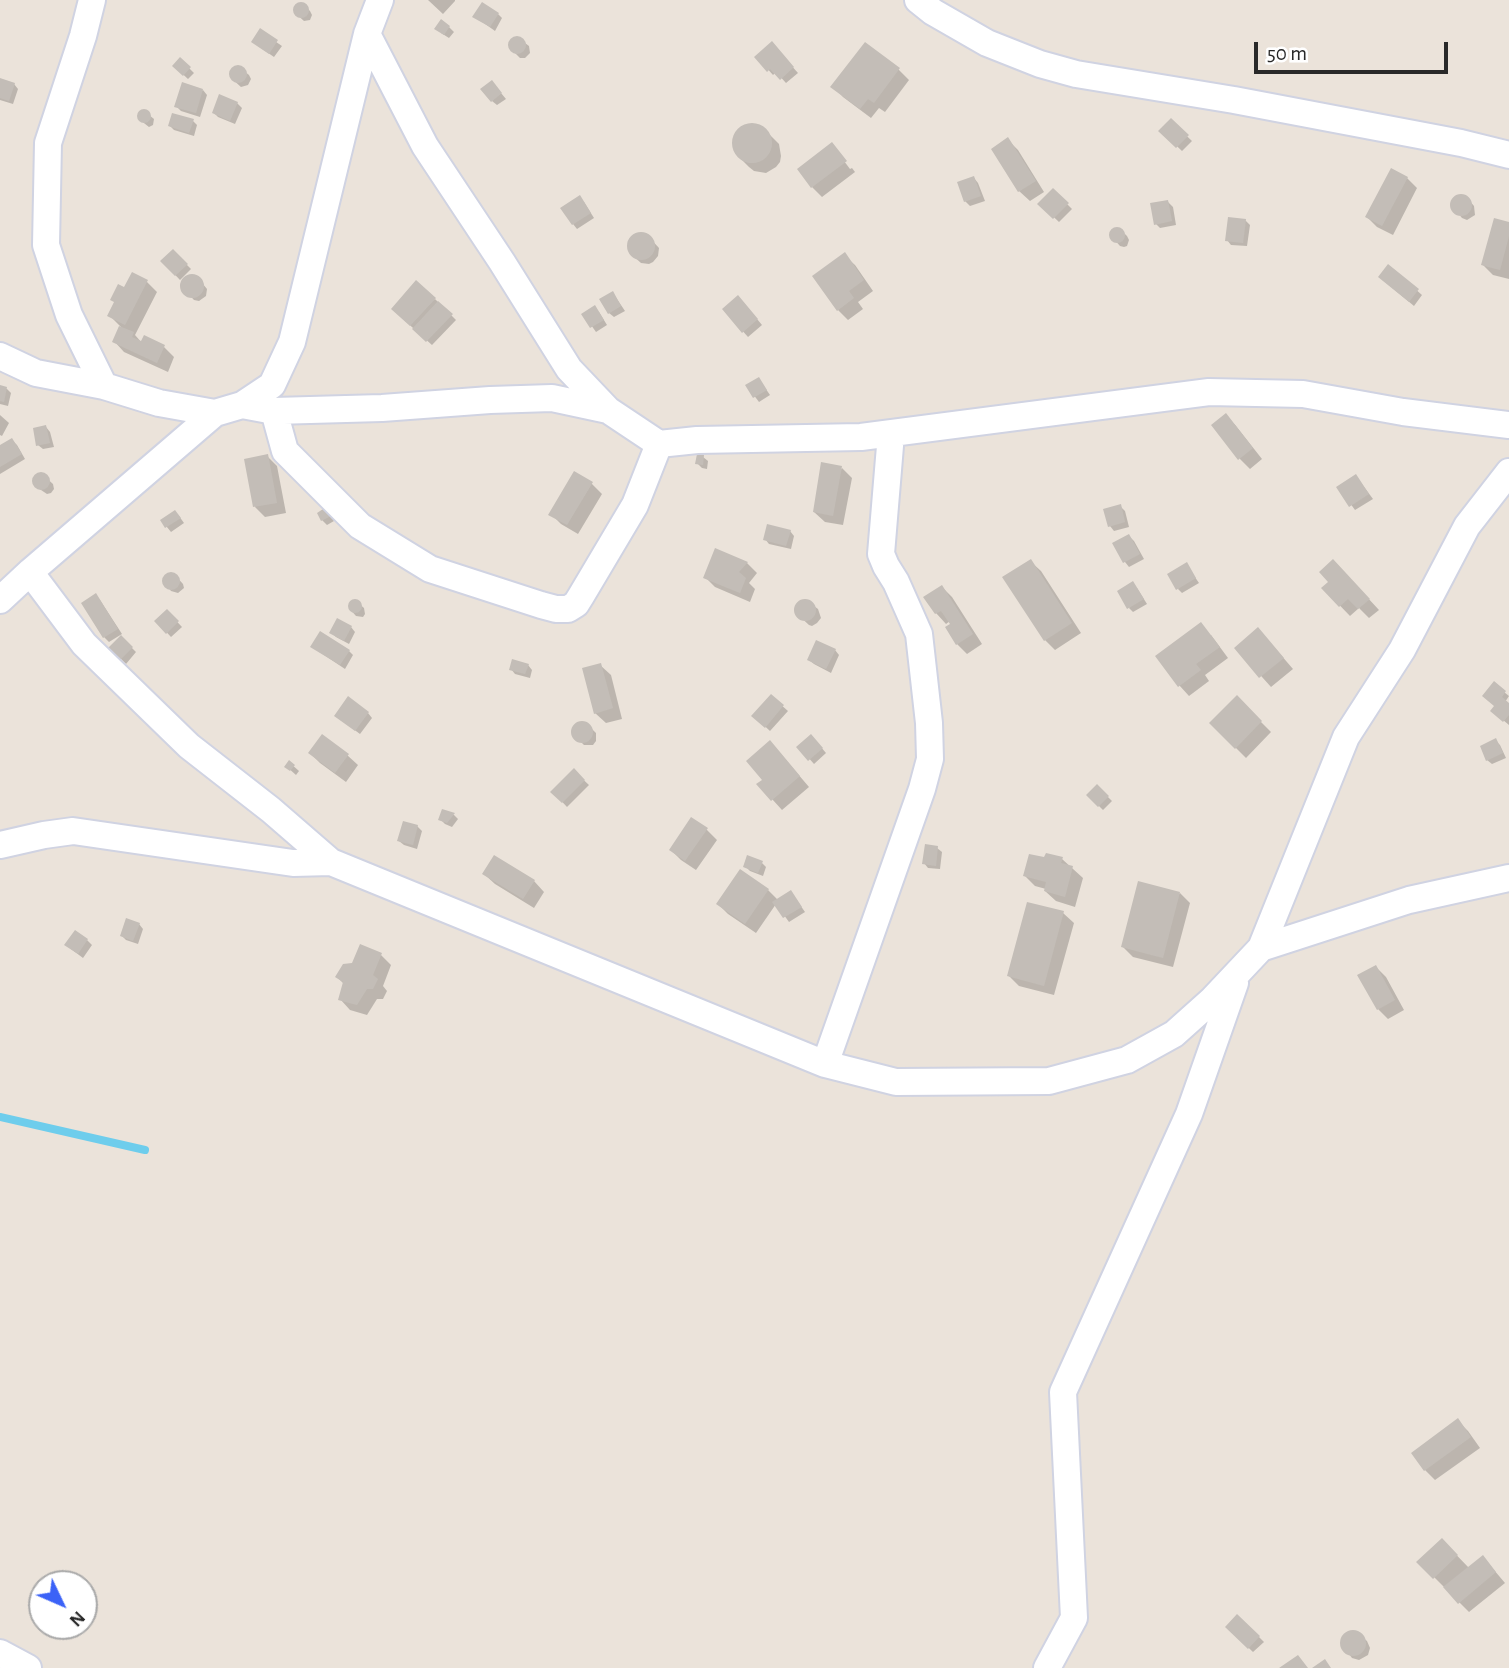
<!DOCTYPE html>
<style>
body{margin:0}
#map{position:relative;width:1509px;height:1668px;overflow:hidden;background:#ebe3da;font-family:"Alegreya Sans",sans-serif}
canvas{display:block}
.north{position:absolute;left:28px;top:1570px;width:70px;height:70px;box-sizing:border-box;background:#fff;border:2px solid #a9a9a9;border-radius:50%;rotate:134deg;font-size:19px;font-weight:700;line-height:28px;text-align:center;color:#292929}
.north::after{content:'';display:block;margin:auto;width:24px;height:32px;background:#3b62f7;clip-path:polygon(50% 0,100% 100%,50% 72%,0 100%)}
.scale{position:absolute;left:1254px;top:42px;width:194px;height:32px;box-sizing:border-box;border:4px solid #292929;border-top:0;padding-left:9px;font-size:21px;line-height:24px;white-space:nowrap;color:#292929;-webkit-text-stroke:5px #fff;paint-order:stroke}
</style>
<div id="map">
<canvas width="1509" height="1668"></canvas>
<div class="north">N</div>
<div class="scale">50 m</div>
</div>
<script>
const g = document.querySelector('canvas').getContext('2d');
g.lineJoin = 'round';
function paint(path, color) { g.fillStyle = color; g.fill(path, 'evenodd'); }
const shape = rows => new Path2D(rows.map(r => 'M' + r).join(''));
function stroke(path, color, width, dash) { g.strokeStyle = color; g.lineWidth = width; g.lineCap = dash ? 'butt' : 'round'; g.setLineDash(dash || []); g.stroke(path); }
const shadow = shape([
 [428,0,455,0,455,1,443,14],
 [300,4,305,6,310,11,312,15,310,20,304,21,295,13,296,6],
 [498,14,502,18,495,31,474,16],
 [449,27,454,32,449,38,441,33],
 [260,31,282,46,274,57,258,46],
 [517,37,529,46,530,53,525,58,520,58,510,48,510,43,512,39],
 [772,44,798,73,786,83,776,72,773,75,757,57],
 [865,44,899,70,909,80,885,112,879,108,871,118,843,97,833,86],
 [180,59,194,73,188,79,174,66],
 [239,67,249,75,251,79,248,85,241,87,231,78,230,74,235,68],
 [0,79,14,84,18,89,13,104,0,100],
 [496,87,506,99,497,105,492,101],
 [203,90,207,95,200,117,181,111,176,106],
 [237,103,242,108,235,124,218,117,214,113],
 [144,111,154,119,153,125,149,127,140,120,139,117,141,112],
 [193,121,197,125,194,136,174,130,170,126],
 [1171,121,1192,141,1182,151,1161,131],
 [751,124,763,128,779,144,781,156,780,162,776,167,766,173,754,171,749,167,738,156,733,145,736,133,745,126],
 [1008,140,1018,150,1044,192,1030,201,1019,191,993,149],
 [838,153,850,169,852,168,855,172,822,197,812,187],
 [974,178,978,183,985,201,970,206,965,201],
 [1407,178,1417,188,1393,235,1377,227,1367,217],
 [1053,190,1072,209,1059,222,1040,204],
 [1457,197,1465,197,1469,200,1474,206,1475,215,1467,220,1462,218,1453,207,1453,202],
 [584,202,594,218,577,229,573,224],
 [1168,202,1173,207,1176,225,1160,228,1156,224],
 [1245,220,1250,225,1247,246,1231,245,1227,240],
 [1509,223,1509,279,1493,275,1483,265],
 [1116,229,1122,231,1127,236,1129,240,1127,246,1124,247,1120,246,1112,237,1112,231],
 [640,233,648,236,659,248,658,256,653,262,649,264,641,263,632,255,628,247,633,236],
 [173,251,191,269,180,280,162,261],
 [844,255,855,265,873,291,858,302,863,309,848,320,838,310],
 [1389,266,1422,295,1414,306,1384,281],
 [133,274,147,282,157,292,135,335,142,343,164,347,174,357,168,372,124,352,114,341,121,327,109,315],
 [192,276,198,278,207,289,206,296,199,301,194,300,182,287,184,279],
 [613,293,625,311,614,317,609,313],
 [435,299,456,320,432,345,403,319],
 [743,302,762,325,748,337,724,310],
 [599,312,607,325,596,332,584,315],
 [759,379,770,395,759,402,747,386],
 [0,387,7,389,11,393,8,406,0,404],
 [0,415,9,423,2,436,0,435],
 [1226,415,1236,426,1262,459,1250,469,1240,459],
 [46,427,50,432,54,447,43,449,38,445],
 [12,440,17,445,25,459,0,474,0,447],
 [267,456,277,466,286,513,265,517,255,507],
 [703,457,708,461,707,469,702,468,697,463],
 [842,468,852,478,843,525,825,522,814,512],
 [42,474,53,484,54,489,51,493,47,494,35,486,34,479,37,475],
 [575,474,592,484,602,494,578,534,561,524,551,514],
 [1356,476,1373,499,1355,510,1339,488],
 [1120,506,1125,511,1129,527,1114,531,1110,526],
 [331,514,334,521,327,525,322,520],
 [179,516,184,523,171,532,162,521],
 [790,531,794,536,791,549,769,544,765,539],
 [1129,536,1134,541,1144,559,1129,567,1125,562,1115,544],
 [716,550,747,563,757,573,749,583,755,589,750,602,715,587,705,577],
 [1030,561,1041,571,1081,633,1055,650,1045,640],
 [1186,564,1199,583,1182,593,1178,589],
 [1343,571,1379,610,1369,618,1359,608,1350,616,1323,588],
 [168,574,175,575,183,584,184,588,178,593,171,591,164,582,165,578],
 [942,587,952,597,982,644,967,654,957,644,950,621,946,624,936,613,926,597],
 [1137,588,1147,604,1133,612,1129,608],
 [96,596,100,600,122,634,109,642,104,637],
 [356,601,364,608,365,614,363,617,356,616,349,608,351,603],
 [807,601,818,609,821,618,817,623,812,626,809,625,797,614,796,607,800,602],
 [167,611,182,627,171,637,157,622],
 [351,627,355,632,349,644,336,637,331,632],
 [1211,635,1228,658,1205,675,1209,681,1189,696,1179,685],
 [121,637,136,652,126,664,110,648],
 [1268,640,1293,669,1271,687,1236,648],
 [312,647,349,651,353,655,345,669],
 [835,650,839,655,831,673,814,664,809,660],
 [528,665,532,670,530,678,515,674,511,669],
 [600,665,611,675,622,719,606,723,595,713],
 [1494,684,1509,696,1505,702,1509,705,1509,725,1497,715],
 [771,696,788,711,770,731,754,716],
 [1237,698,1271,732,1246,758,1211,723],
 [368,713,372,718,360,734,341,720],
 [580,723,586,723,596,733,596,741,593,745,584,745,574,735,575,726],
 [815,740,826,753,814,764,799,747],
 [1495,740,1500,745,1506,758,1492,764,1487,760],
 [310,753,347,755,358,765,346,782,320,763],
 [780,753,809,787,782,810,772,799,764,780],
 [290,763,299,771,296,775,287,767],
 [574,771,589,785,567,807,553,792],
 [1097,786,1112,801,1103,810,1088,795],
 [443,812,454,815,458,819,452,827,445,824,440,819],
 [692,819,707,830,717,840,696,870,681,860,671,850],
 [417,826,422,831,417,849,404,845,399,841],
 [937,848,942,852,940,869,928,868,924,863],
 [1046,859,1062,859,1083,878,1075,907,1056,901,1045,891,1046,889,1035,886,1025,876],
 [762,863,766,867,763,876,750,871,745,866],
 [484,874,534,881,544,892,534,908,495,884],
 [768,890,778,900,791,892,805,912,789,922,776,904,756,933,728,914,718,904],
 [1180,893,1190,903,1173,967,1133,957,1123,947],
 [1063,913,1074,923,1054,995,1019,986,1009,976],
 [139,924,143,929,138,944,126,940,122,936],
 [87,940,92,945,83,958,71,949],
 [381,955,391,965,383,986,387,991,383,999,377,999,367,1015,350,1010,340,999,344,984,337,977],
 [1376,967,1386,977,1404,1010,1388,1019,1378,1009],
 [1458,1421,1468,1431,1480,1448,1435,1480,1425,1470,1413,1453],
 [1442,1540,1469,1568,1483,1557,1505,1583,1469,1612,1419,1562],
 [1238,1616,1264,1642,1253,1652,1227,1627],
 [1351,1633,1361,1636,1367,1641,1370,1648,1368,1655,1359,1660,1352,1658,1343,1646,1345,1636]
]);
const stream = shape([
 [0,1117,145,1150]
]);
const building = shape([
 [482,2,499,13,490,27,472,17],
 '293 10a8 8 0 1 1 16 0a8 8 0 1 1-16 0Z',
 [441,19,450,26,444,35,434,29],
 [260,28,278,40,269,54,251,42],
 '508 45a9 9 0 1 1 18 0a9 9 0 1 1-18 0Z',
 [772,41,794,67,780,80,770,69,767,72,754,57],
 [865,42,900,68,874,103,868,99,860,109,830,87],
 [180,57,191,67,183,76,172,66],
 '229 74a9 9 0 1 1 18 0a9 9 0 1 1-18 0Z',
 [0,78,15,83,9,101,0,98],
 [492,80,502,93,491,102,480,89],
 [182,82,203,89,196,113,174,107],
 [219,94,238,102,230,121,212,113],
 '137 116a7 7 0 1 1 14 0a7 7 0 1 1-14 0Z',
 [172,113,194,119,189,133,168,126],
 [1171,118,1189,135,1176,148,1158,131],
 '732 143a20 20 0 1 1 40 0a20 20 0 1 1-40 0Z',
 [1008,137,1036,181,1018,192,991,149],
 [832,142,847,161,811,188,797,169],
 [1391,168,1408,177,1382,226,1365,217],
 [974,176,981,196,964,202,957,182],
 [1053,188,1069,203,1053,219,1037,204],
 '1450 205a11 11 0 1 1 22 0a11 11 0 1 1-22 0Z',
 [580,195,591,213,572,225,560,208],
 [1168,200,1172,221,1154,225,1150,203],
 [1228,217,1246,219,1243,243,1225,241],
 [1494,218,1509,222,1509,236,1500,270,1481,265],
 '1109 235a8 8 0 1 1 16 0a8 8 0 1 1-16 0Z',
 '627 246a14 14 0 1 1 28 0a14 14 0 1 1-28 0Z',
 [173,249,188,264,175,276,160,261],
 [845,252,864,280,849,291,854,298,837,311,812,276],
 [1388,264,1419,289,1409,302,1378,277],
 [132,272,148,280,125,325,107,316,114,302,110,300,118,284,124,287],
 '180 286a12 12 0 1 1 24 0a12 12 0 1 1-24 0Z',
 [416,280,436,298,410,326,391,309],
 [613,291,621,306,608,314,599,299],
 [738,295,758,319,742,333,722,309],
 [438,301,453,314,426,342,412,329],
 [595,305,604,320,590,328,581,314],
 [119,326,134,332,132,337,141,341,144,335,165,345,157,363,112,342],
 [759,377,767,390,753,398,745,385],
 [0,385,7,387,4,402,0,401],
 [1226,413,1253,448,1238,460,1211,425],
 [46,425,50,443,36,446,33,428],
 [12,438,22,454,0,467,0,445],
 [268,454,277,503,253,507,244,459],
 [697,454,704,455,703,465,695,464],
 [821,462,842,466,833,516,813,512],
 [574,471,593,482,567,525,548,515],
 '32 481a9 9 0 1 1 18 0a9 9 0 1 1-18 0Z',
 [1356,474,1369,494,1349,507,1336,487],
 [1121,504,1125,522,1108,527,1103,509],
 [326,507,331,516,321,521,317,513],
 [175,510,181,518,165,528,160,520],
 [767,524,791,530,786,546,763,540],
 [1129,534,1140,554,1123,563,1112,543],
 [715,548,748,562,739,572,746,578,740,593,703,578],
 [1031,559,1072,623,1044,641,1002,577],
 [1333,559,1370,599,1358,609,1348,599,1339,607,1321,588,1328,582,1319,572],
 [1187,562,1196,578,1176,590,1167,574],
 '162 581a9 9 0 1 1 18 0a9 9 0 1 1-18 0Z',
 [1133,581,1144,599,1127,609,1117,591],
 [942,585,973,634,956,645,945,627,950,624,941,611,935,614,923,597],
 [96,593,118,629,103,638,81,603],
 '794 610a11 11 0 1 1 22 0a11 11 0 1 1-22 0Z',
 '348 606a7 7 0 1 1 14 0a7 7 0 1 1-14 0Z',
 [167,609,179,621,166,634,154,621],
 [337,618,352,626,344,641,329,633],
 [1201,622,1220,647,1196,664,1201,670,1178,687,1155,656],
 [1258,627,1284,658,1259,678,1234,648],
 [320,631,350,650,340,665,310,647],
 [121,635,133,647,120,660,108,648],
 [816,640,836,649,826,669,807,660],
 [512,659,529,664,525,674,509,670],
 [601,663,613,708,594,714,582,668],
 [1494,681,1506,691,1502,697,1509,703,1509,715,1503,722,1490,711,1494,706,1482,696],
 [771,694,784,705,765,728,751,716],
 [1237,695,1262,721,1235,749,1209,723],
 [348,696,369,712,355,731,334,716],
 '571 732a11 11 0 1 1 22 0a11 11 0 1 1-22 0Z',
 [322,734,349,754,335,773,308,753],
 [811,734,823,748,808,761,796,747],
 [1496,738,1503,753,1486,761,1480,746],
 [770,740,800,776,771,801,756,784,762,780,746,761],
 [289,760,295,765,290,771,284,767],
 [574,768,585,780,562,803,550,792],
 [1097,784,1109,796,1098,807,1086,795],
 [442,809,455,813,447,823,438,820],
 [691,817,708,828,685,861,669,850],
 [403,821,418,825,413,845,397,841],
 [925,844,938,846,936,866,922,864],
 [1046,853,1063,857,1061,863,1073,866,1065,897,1044,891,1046,882,1023,876,1029,854,1044,857],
 [494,855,535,880,523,899,482,874],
 [747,855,763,861,758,873,743,867],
 [740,869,769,889,745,924,716,904],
 [1138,881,1180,892,1163,958,1121,947],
 [791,890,802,907,783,918,772,902],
 [1027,902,1064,911,1044,986,1007,976],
 [126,918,140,923,133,941,120,936],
 [75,930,88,939,78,954,64,945],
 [360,944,382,953,373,975,378,979,373,989,367,989,357,1005,338,1000,343,982,335,977,343,964,352,963],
 [1376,965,1395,1000,1377,1010,1357,975],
 [1458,1418,1471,1437,1424,1471,1411,1453],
 [1442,1538,1458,1555,1433,1579,1416,1562],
 [1483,1555,1496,1572,1458,1604,1443,1587],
 [1237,1614,1260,1636,1248,1649,1225,1627],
 '1340 1643a13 13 0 1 1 26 0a13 13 0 1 1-26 0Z',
 [1298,1655,1308,1668,1279,1668],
 [1325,1659,1331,1668,1312,1668]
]);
const minor = shape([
 [92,0,83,36,48,143,46,245,69,315,104,386],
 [918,0,933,12,987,43,1040,64,1076,74,1234,100,1461,143,1509,155],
 [367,34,425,146,502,262,569,369,608,410,659,444],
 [0,356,36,373,104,386,159,403,215,413],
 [242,405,274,411,285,451,360,526,430,569,541,605,556,609,568,609,576,604,581,596,635,505,659,444,697,440,861,437,1209,392,1303,394,1403,412,1509,425],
 [274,411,382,408,490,400,552,398,608,410],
 [30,572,84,644,189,746,271,810,331,862],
 [0,600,30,572,215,413,242,405,272,385,292,342,367,34,380,0],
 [0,845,44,835,73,831,293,863,331,862,825,1064,896,1082,1049,1081,1127,1060,1174,1034,1212,1000,1261,948,1409,900,1509,878],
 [1261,948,1346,737,1402,650,1467,526,1509,472],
 [825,1064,922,789,930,759,929,723,919,634,896,582,886,566,881,554,891,434],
 [0,1653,28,1668],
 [1047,1668,1074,1618,1063,1392,1189,1114,1235,983]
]);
paint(shadow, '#0003');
stroke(stream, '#6ecdec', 8);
paint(building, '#c3bdb7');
stroke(minor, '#d0d3e2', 30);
stroke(minor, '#fff', 26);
</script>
